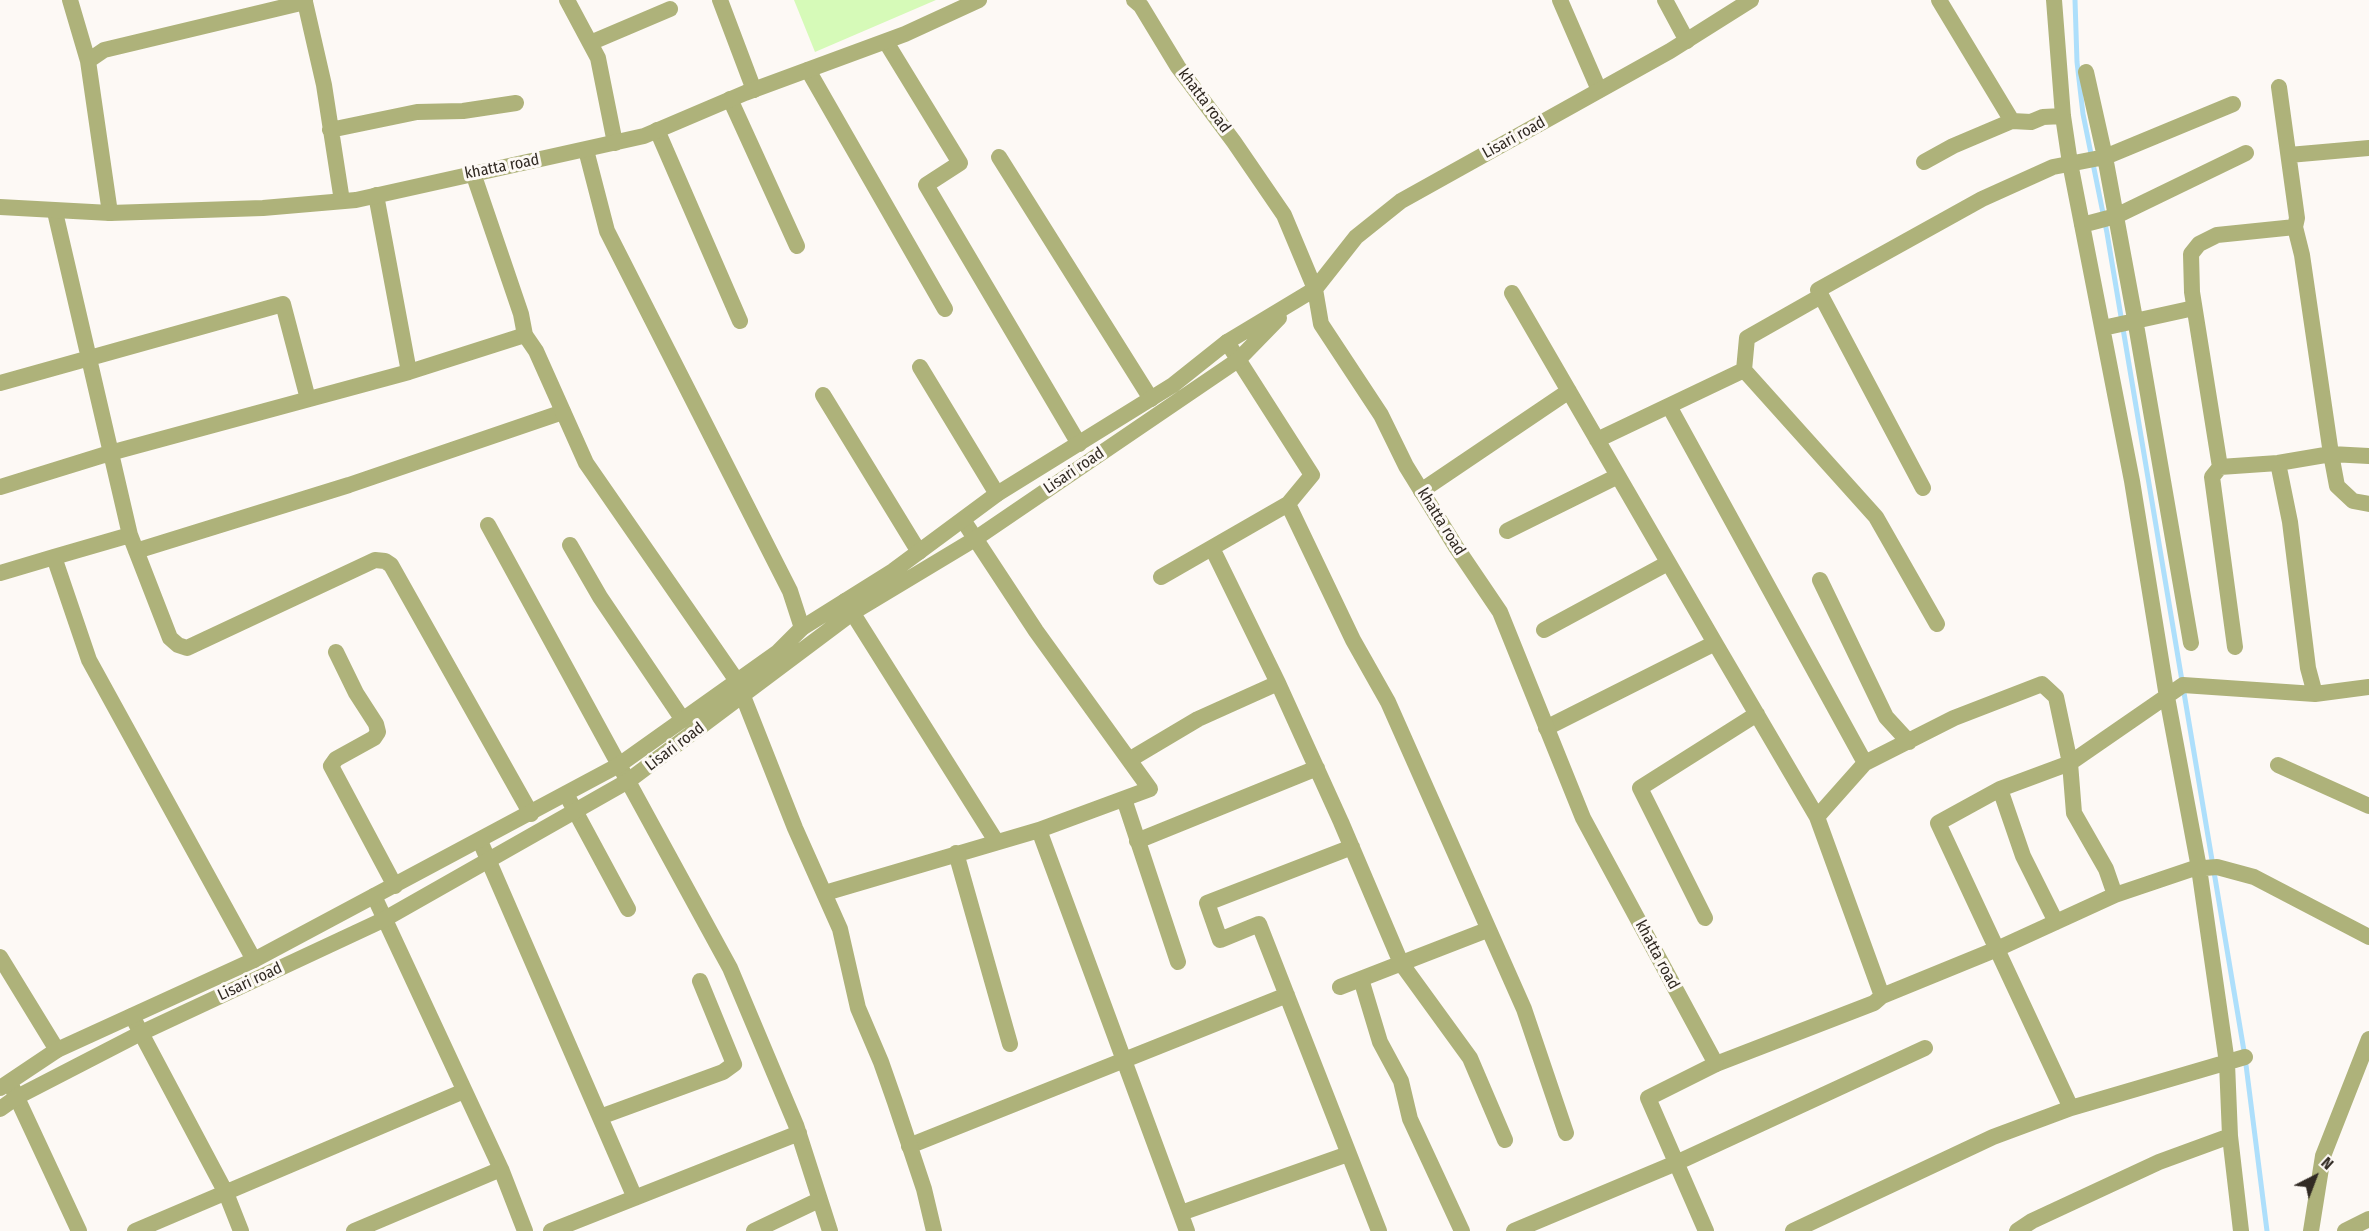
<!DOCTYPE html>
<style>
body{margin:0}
#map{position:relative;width:2369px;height:1231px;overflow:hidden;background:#fdf9f5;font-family:"Fira Sans Condensed",sans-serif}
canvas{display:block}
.north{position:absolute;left:2285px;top:1147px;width:60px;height:60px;-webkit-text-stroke:4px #fdf9f5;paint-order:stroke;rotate:42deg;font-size:16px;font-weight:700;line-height:24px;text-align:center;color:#312a23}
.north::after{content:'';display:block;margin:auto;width:21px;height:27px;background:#312a23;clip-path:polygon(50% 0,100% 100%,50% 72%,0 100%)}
</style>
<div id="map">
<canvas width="2369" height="1231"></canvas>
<div class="north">N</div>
</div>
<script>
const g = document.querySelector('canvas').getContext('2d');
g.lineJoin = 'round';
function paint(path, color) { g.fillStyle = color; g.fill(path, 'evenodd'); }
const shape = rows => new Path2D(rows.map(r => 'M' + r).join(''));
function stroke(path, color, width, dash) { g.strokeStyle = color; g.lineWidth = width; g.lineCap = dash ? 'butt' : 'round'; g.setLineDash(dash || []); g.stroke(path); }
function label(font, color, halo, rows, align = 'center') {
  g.font = font + ' "Fira Sans Condensed",sans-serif'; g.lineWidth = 6; g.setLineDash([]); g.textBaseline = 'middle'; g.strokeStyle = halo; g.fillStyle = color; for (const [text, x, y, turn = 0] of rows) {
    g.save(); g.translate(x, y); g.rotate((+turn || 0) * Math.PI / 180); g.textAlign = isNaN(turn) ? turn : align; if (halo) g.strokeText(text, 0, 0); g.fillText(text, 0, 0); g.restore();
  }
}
const green = shape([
 [794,0,936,0,815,52]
]);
const stream = shape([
 [2075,0,2077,62,2083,114,2107,233,2245,1057,2267,1231]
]);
const minor = shape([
 [70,0,88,61,110,213],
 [567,0,598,58,615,143],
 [720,0,754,90],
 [1560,0,1599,90],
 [1665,0,1687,41],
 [1939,0,2012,121],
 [2054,0,2063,116,2070,163,2132,481,2167,697,2199,868,2227,1063,2230,1136,2241,1231],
 [305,2,324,85,342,201],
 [886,42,960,163,926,185,1079,444],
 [590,43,670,9],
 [88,61,104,50,305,2,305,0],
 [808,70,945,309],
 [2086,72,2105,157,2135,319,2191,643],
 [2279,87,2297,218,2295,227,2302,255,2331,454,2337,486,2353,501,2369,504],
 [730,99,797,246],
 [330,130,417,112,463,111,516,103],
 [657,130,740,321],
 [586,150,607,231,790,591,802,628],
 [2289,155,2369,148],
 [999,157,1151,399],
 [1924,162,1953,146,2012,121,2031,122,2043,117,2063,116],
 [376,195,409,372],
 [55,212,130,535,54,557,89,660,254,960],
 [2082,225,2116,216,2246,153],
 [1512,293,1715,643,1546,728],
 [2103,328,2194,308],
 [1227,342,1312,475,1288,504],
 [920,367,997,494],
 [1744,370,1876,517,1937,624],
 [0,383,283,304,308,399],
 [823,395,919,552],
 [1669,406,1865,763],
 [1597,440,1744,370,1747,338,1821,296],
 [2278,463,2290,522,2308,668,2315,694],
 [2220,467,2192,292,2191,254,2199,244,2217,235,2295,227],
 [0,487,110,453,409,372,525,335],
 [1923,488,1818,290,1982,199,2053,167,2105,157,2233,104],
 [1421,491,1569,391],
 [963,520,1036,631,1150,789,1039,830,1187,1231],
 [488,525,730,968,796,1125,830,1231],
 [1507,531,1618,476],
 [130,535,170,638,178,645,187,648,375,560,385,561,391,565,531,814],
 [570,545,600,597,683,720],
 [1212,548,1278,683],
 [136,551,349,485,563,412],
 [0,573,54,557],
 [1161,577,1288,504,1353,640,1388,702,1524,1009,1566,1133],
 [1820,580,1886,717,1909,742],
 [845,601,996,841],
 [1544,630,1668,563],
 [1715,643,1817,817,1882,996],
 [2235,647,2212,477,2220,467,2278,463,2331,454,2369,456],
 [336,652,356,693,376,724,378,732,374,738,336,759,331,766,395,886],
 [1129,760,1198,719,1278,683,1341,822,1401,963,1470,1058,1505,1140],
 [2278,765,2369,806],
 [2000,789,2023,856,2056,922],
 [566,794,628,909],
 [1124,799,1178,962],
 [1817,817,1865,763,1954,718,2042,684,2056,697,2070,763,2074,813,2106,869,2115,895],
 [480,841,635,1198],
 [1137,841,1317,768],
 [1352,847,1207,903,1220,940,1259,924,1379,1231],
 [956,853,1010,1044],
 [825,893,1039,830],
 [374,896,501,1169,525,1231],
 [1705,918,1640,788,1757,714],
 [0,957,57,1050],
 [1361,979,1380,1042,1401,1081,1410,1119,1462,1231],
 [1340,987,1487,930],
 [132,1016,226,1193,241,1231],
 [11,1085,79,1231],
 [2071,1108,1938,823,2000,789,2070,763,2183,685,2315,694,2369,687],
 [600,1117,723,1072,734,1064,700,981],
 [909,1146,1287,995],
 [1181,1213,1348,1154],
 [135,1231,464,1091],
 [354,1231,501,1169],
 [551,1231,799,1133],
 [754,1231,819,1200],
 [1514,1231,1676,1163,1925,1048],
 [1706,1231,1648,1098,1716,1064,1874,1003,1882,996,1997,949,2115,895,2192,869,2217,867,2254,877,2369,937],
 [1793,1231,1993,1137,2071,1108,2245,1057],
 [2017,1231,2032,1221,2159,1162,2230,1136],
 [2345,1231,2369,1219]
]);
const tertiary = shape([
 [1134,0,1141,6,1178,67,1234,142,1284,215,1315,289,1321,324,1381,415,1406,466,1456,547,1500,612,1583,818,1716,1064],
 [473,173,521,314,525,335,536,351,586,463,737,681,795,828,840,929,858,1008,881,1062,895,1102,924,1189,934,1231],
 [0,207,110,213,263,208,356,200,644,136,745,93,905,34,979,0],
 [0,1088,57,1050,254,960,619,765,778,652,802,628,893,571,997,494,1173,385,1227,342,1315,289,1356,237,1401,201,1670,51,1751,0],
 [0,1109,17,1097,141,1033,383,920,628,781,852,613,975,539,1238,360,1279,318],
 [2311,1231,2323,1156,2369,1039]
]);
const streetNames = [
 ["khatta road",1204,101,53],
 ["Lisari road",1514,138,-29],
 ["khatta road",502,167,-11],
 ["Lisari road",1074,471,-34],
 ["khatta road",1441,522,58],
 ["Lisari road",675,747,-37],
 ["khatta road",1657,955,62],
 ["Lisari road",250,982,-25]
];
paint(green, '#d6fab8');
stroke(stream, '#aedffb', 5);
stroke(minor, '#aeb27a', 16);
stroke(tertiary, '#aeb27a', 16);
label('16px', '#312a23', '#fdf9f5', streetNames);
</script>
